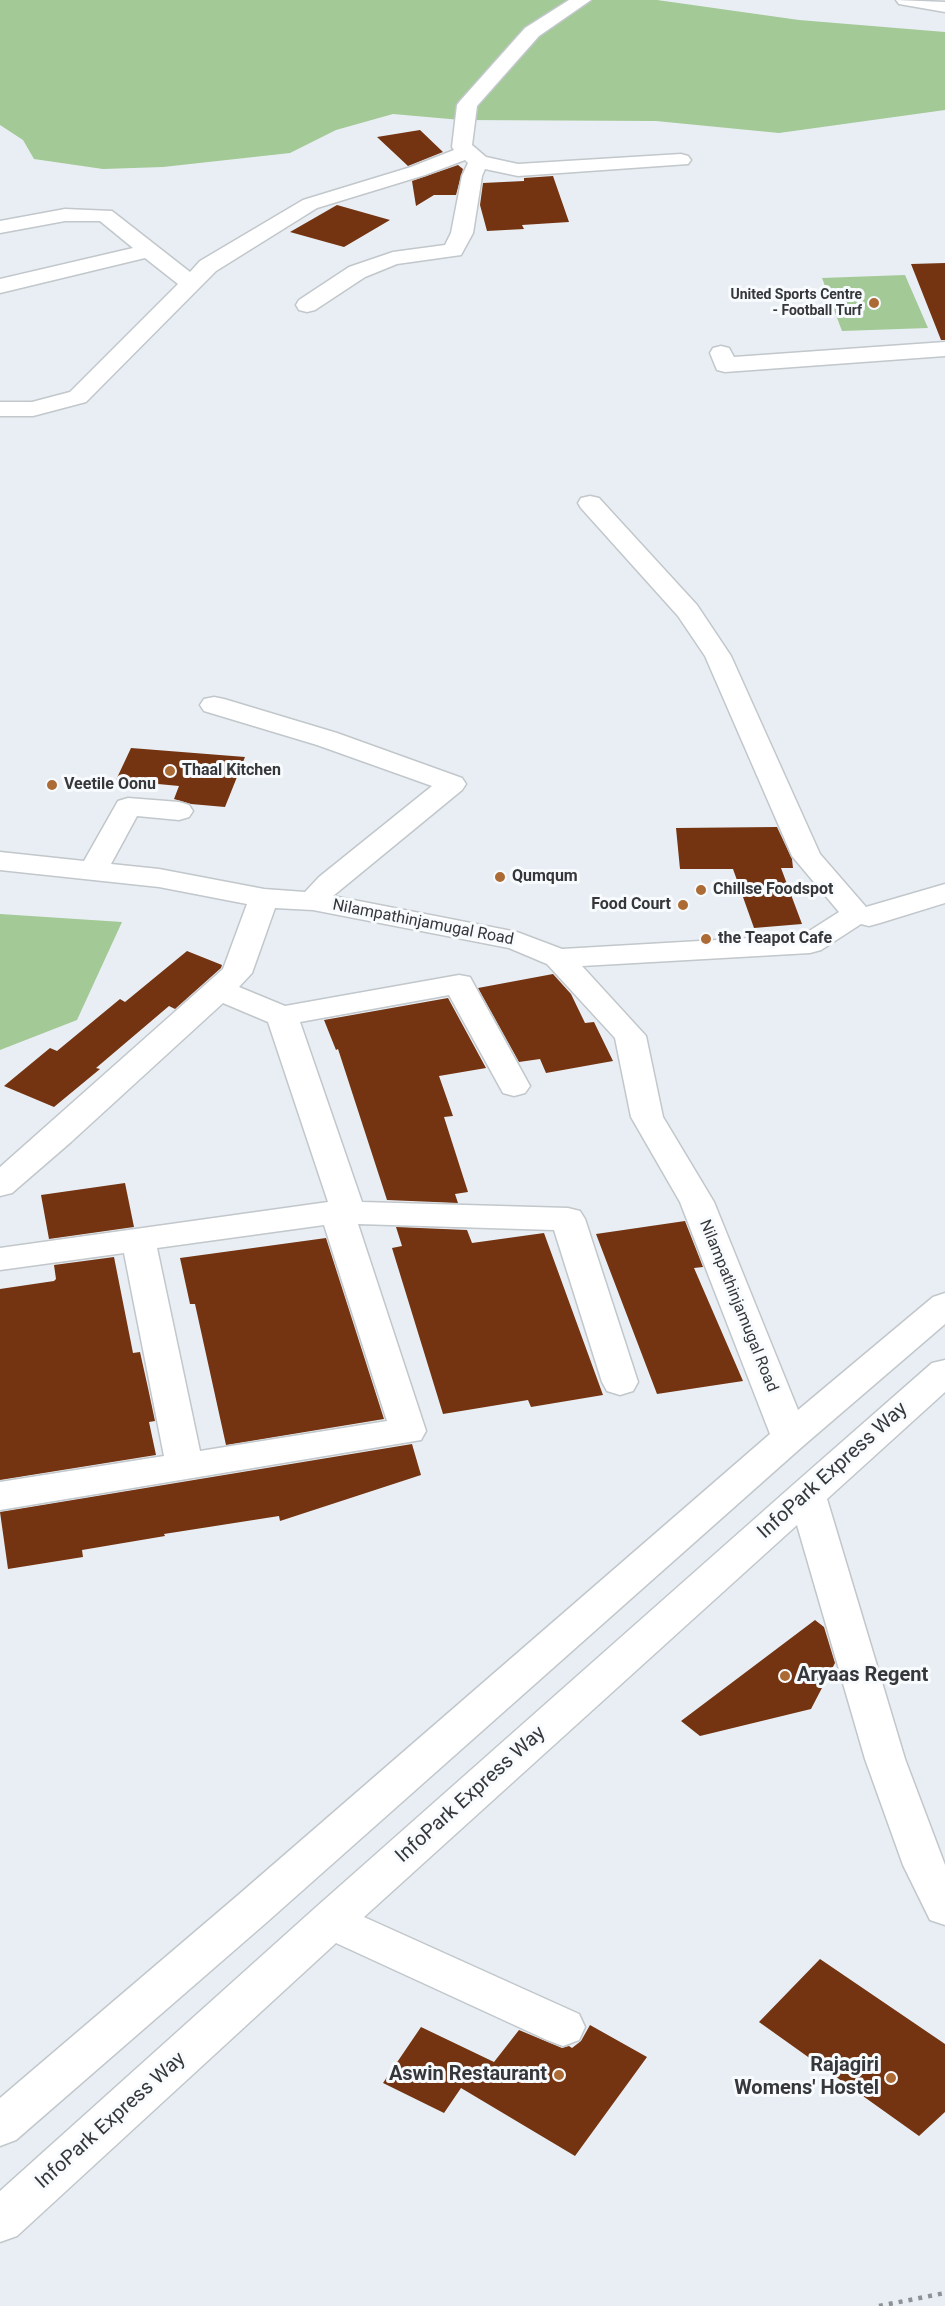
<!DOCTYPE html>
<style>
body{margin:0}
canvas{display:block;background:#e8eef3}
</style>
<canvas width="945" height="2306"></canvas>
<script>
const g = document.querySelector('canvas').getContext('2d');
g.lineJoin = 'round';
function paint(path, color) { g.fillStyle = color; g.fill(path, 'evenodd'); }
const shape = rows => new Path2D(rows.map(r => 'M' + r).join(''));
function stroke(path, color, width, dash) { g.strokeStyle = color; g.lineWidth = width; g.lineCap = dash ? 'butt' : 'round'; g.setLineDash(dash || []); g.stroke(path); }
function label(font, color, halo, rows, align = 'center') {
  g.font = font + ' Roboto,sans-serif'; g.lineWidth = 6; g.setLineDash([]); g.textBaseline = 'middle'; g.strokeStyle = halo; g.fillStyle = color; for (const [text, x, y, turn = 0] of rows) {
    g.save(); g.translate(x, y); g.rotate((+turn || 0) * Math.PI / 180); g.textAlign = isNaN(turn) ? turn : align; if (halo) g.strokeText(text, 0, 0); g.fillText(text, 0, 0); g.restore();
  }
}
const green = shape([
 [0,0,657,0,799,20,945,32,945,110,779,133,656,121,461,120,393,114,336,130,290,153,163,167,103,169,34,159,23,140,0,125],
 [905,275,928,328,842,331,822,278],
 [0,914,122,922,77,1020,0,1050]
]);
const building = shape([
 [420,130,443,152,408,166,377,137],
 [458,165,463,169,456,195,434,195,416,206,412,181],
 [553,176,569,222,522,225,524,229,487,231,480,205,483,183,524,181,524,178],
 [337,205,390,220,344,247,290,232],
 [945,263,945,340,941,340,911,264],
 [131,748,245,757,225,807,191,804,174,799,179,786,116,780],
 [777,827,792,859,793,868,781,868,802,924,754,928,733,869,680,869,676,828],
 [187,951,222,965,221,968,175,1009,169,1006,96,1068,100,1069,54,1107,4,1086,50,1048,57,1051,120,999,125,1002],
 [553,974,571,994,585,1023,594,1022,613,1061,546,1073,540,1059,519,1062,478,988],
 [448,998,486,1068,439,1076,453,1116,444,1117,468,1192,455,1194,458,1203,387,1200,338,1049,336,1050,324,1020],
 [125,1183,134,1227,49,1239,41,1195],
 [685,1221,703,1267,694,1268,743,1381,657,1394,596,1234],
 [396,1227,467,1230,472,1243,544,1233,603,1395,531,1407,528,1400,443,1414,392,1248,402,1246],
 [326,1238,384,1419,226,1445,195,1304,190,1304,180,1258],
 [114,1257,133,1353,140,1352,148,1388,155,1421,149,1422,156,1455,0,1480,0,1289,54,1281,56,1279,54,1265],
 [412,1444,421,1475,280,1521,279,1516,164,1534,165,1536,82,1550,83,1557,8,1569,0,1512],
 [815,1620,824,1627,835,1663,811,1709,700,1736,681,1721],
 [820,1959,945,2044,945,2112,919,2136,759,2022],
 [590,2025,647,2057,575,2156,461,2088,444,2113,383,2083,421,2027,494,2062,519,2030,562,2048,569,2046,572,2048,581,2041]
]);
const path = shape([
 [879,2306,945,2293]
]);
const minor = shape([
 [569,0,591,0,539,36,477,106,472,145,486,157,518,164,681,154,688,156,691,160,688,164,518,176,485,169,482,176,473,233,461,255,397,264,365,277,315,310,307,312,299,310,296,305,299,300,349,267,393,252,445,245,451,233,462,176,468,163,465,160,425,175,317,208,216,271,86,402,33,416,0,416,0,402,32,402,70,392,178,284,145,258,0,293,0,279,133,248,100,221,65,221,0,233,0,221,65,209,112,211,190,272,200,261,303,200,411,167,454,150,452,147,457,105,460,101,525,28,569,0],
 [896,0,945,2,945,12,899,4,896,0],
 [945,342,945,356,725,372,717,370,710,353,713,348,721,346,729,348,734,357,945,342],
 [590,496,599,498,697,605,731,656,820,854,866,907,945,884,945,903,880,923,869,926,861,924,821,950,810,953,582,966,646,1036,663,1117,714,1202,798,1410,933,1297,945,1293,945,1324,803,1446,267,1922,16,2140,0,2146,0,2098,237,1896,770,1434,680,1202,631,1117,615,1038,547,964,509,948,313,910,275,908,252,973,239,987,285,1006,459,975,470,977,530,1086,525,1093,514,1096,503,1093,449,995,300,1022,362,1202,568,1208,580,1211,585,1219,638,1382,633,1391,620,1395,607,1391,602,1382,554,1230,358,1224,426,1431,421,1440,0,1510,0,1482,164,1456,124,1253,0,1270,0,1248,328,1202,268,1022,223,1003,71,1142,12,1193,0,1196,0,1167,223,969,247,904,159,887,0,870,0,852,84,861,118,801,128,798,179,802,189,805,193,811,189,817,179,820,137,816,111,864,159,869,264,889,305,892,319,877,432,786,317,745,204,711,200,705,204,699,214,697,224,699,337,733,462,778,466,784,462,790,333,896,517,932,562,949,803,935,839,912,792,856,705,656,678,616,581,508,578,503,581,498,590,496],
 [324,1225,387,1421,200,1451,157,1248,324,1225],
 [945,1360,945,1392,827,1499,905,1759,945,1865,945,1925,930,1920,903,1865,865,1759,797,1525,364,1917,579,2014,585,2027,579,2040,563,2046,547,2040,336,1943,17,2236,0,2242,0,2191,315,1908,794,1484,932,1363,945,1360]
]);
const markers = [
 [874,303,6,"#ac6b35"],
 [170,771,6,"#ac6b35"],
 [52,785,6,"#ac6b35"],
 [500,877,6,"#ac6b35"],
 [701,890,6,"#ac6b35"],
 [683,905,6,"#ac6b35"],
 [706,939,6,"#ac6b35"],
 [785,1676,6,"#ac6b35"],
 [559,2075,6,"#ac6b35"],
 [891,2078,6,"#ac6b35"]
];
const farPoinames = [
 ["United Sports Centre",862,295],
 ["- Football Turf",862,311]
];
const poiNames = [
 ["Thaal Kitchen",182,771],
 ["Veetile Oonu",64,785],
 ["Qumqum",512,877],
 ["Chillse Foodspot",713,890],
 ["Food Court",671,905,"right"],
 ["the Teapot Cafe",718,939]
];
const streetNames = [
 ["Nilampathinjamugal Road",423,923,11],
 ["Nilampathinjamugal Road",738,1306,68]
];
const nearStreetnames = [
 ["InfoPark Express Way",833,1471,-42],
 ["InfoPark Express Way",471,1795,-42],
 ["InfoPark Express Way",111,2121,-42]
];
const nearPoinames = [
 ["Aryaas Regent",797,1676,"left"],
 ["Rajagiri",879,2066],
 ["Womens' Hostel",879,2089],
 ["Aswin Restaurant",547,2075]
];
paint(green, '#a3c996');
paint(building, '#743412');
stroke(minor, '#c1c7cb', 3);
stroke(path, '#8d9195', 4.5, [4, 6]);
paint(minor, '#fff');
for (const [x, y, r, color] of markers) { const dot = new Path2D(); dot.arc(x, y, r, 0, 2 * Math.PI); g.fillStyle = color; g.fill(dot); stroke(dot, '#f8fbfe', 2); }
label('bold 14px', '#353739', '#f8fbfe', farPoinames, 'right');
label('bold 16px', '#353739', '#f8fbfe', poiNames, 'left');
label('16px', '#353739', '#f8fbfe', streetNames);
label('20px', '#353739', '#f8fbfe', nearStreetnames);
label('bold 20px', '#353739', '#f8fbfe', nearPoinames, 'right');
</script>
